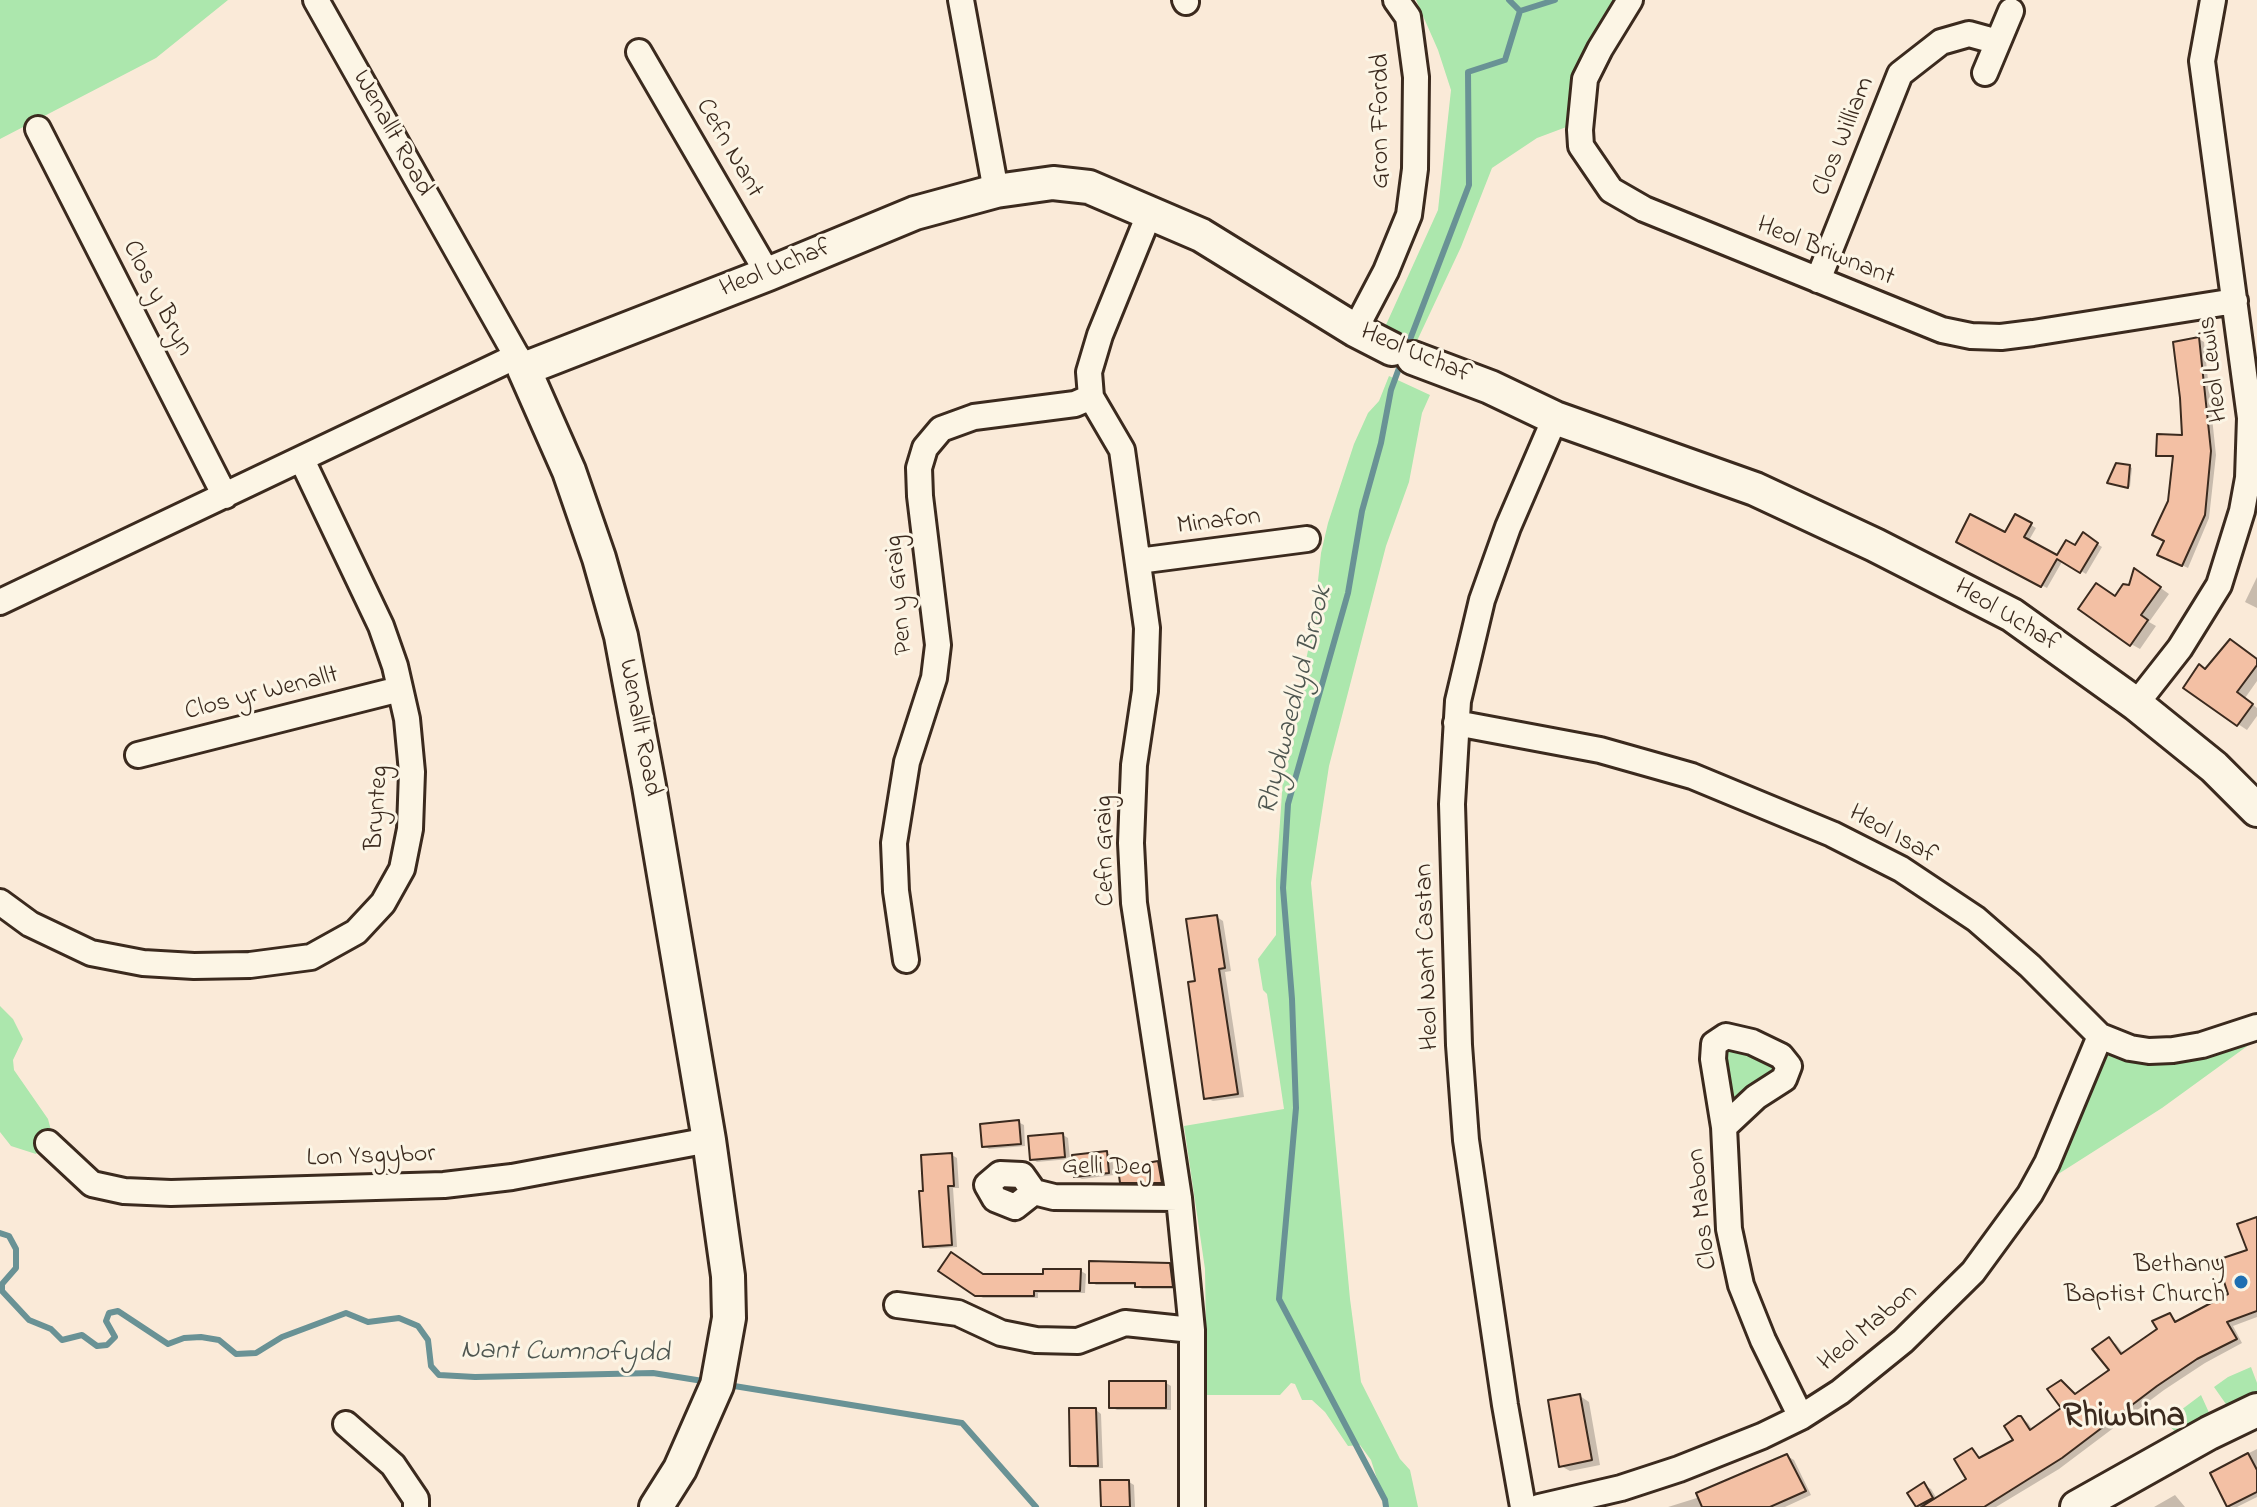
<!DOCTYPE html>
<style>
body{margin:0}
canvas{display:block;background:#faead8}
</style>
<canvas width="2257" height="1507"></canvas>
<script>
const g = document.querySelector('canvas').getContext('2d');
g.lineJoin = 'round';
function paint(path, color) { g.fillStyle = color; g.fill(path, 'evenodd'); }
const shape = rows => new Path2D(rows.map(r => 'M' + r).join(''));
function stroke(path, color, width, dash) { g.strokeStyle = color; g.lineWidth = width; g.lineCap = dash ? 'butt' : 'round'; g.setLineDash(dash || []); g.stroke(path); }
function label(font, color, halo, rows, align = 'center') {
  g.font = font + ' "Indie Flower",sans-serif'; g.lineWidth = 6; g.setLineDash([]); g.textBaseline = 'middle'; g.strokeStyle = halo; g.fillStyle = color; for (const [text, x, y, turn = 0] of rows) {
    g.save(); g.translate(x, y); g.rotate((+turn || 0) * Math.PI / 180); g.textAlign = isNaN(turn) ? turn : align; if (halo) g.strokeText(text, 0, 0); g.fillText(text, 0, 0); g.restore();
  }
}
const green = shape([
 [0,0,228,0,156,58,0,139],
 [1416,0,1615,0,1584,55,1569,126,1537,138,1492,168,1461,247,1416,343,1385,327,1438,210,1451,90,1438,50],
 [1389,376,1430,395,1422,413,1409,482,1386,546,1329,766,1311,883,1350,1299,1361,1382,1400,1459,1410,1470,1418,1507,1386,1507,1371,1460,1360,1445,1348,1446,1325,1412,1312,1400,1302,1400,1295,1384,1291,1383,1280,1395,1207,1395,1205,1269,1184,1126,1284,1109,1267,994,1263,990,1258,959,1276,935,1276,880,1284,764,1313,627,1321,553,1328,523,1354,444,1368,413,1379,401],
 [0,1006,13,1019,23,1039,13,1060,14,1070,48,1119,52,1134,36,1154,11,1146,0,1132],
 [1726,1036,1789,1066,1738,1112,1719,1086],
 [2100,1037,2137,1049,2143,1063,2140,1052,2257,1039,2162,1108,2030,1192],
 [2251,1367,2257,1383,2257,1393,2228,1407,2214,1387,2228,1377],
 [2201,1395,2211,1417,2179,1435,2165,1422]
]);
const shadow = shape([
 [2199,339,2204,342,2216,455,2209,518,2188,568,2165,557,2175,458,2158,455,2184,438],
 [2130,467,2132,468,2130,487,2112,483],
 [2016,516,2036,528,2028,542,2058,558,2076,548,2083,535,2102,547,2086,574,2063,560,2047,588,1959,541,2006,535],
 [2144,576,2169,594,2149,622,2156,626,2140,649,2131,644,2116,598],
 [2257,577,2257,608,2245,602],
 [2257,660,2257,681,2245,698,2257,708,2257,716,2247,730,2238,724,2206,671],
 [1217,917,1223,921,1231,971,1225,972,1244,1097,1213,1101,1206,1098,1197,983],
 [1018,1122,1024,1125,1025,1146,989,1149,984,1146],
 [1063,1135,1068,1138,1070,1159,1037,1162,1032,1159],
 [1107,1153,1112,1156,1114,1175,1082,1179,1076,1176],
 [952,1155,957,1158,959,1188,953,1188,957,1247,930,1249,925,1245],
 [1158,1163,1163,1166,1166,1185,1127,1185,1121,1181],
 [2257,1219,2257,1317,2233,1326,2242,1343,2205,1363,2164,1390,2059,1469,1996,1507,1918,1507,1909,1493,1924,1485,1931,1489,1937,1499,1969,1480,1972,1450,1982,1459,2016,1440,2021,1418,2028,1423,2033,1430,2063,1409,2061,1382,2077,1395,2112,1370,2109,1340,2116,1344,2124,1354,2160,1330,2170,1315,2179,1323,2231,1295,2249,1251],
 [1170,1265,1175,1268,1177,1289,1142,1289,1136,1285,1096,1285,1091,1282],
 [1081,1271,1086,1274,1085,1293,1038,1293,1038,1298,983,1298,976,1294,984,1276,1045,1276],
 [1166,1383,1171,1386,1171,1410,1117,1410,1111,1407],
 [1580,1396,1589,1402,1600,1465,1570,1471,1561,1466],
 [1096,1410,1101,1414,1103,1468,1078,1468,1072,1464],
 [2257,1449,2257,1497,2237,1507,2227,1507,2219,1468],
 [1787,1456,1794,1460,1811,1495,1785,1507,1668,1507,1700,1497],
 [1129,1482,1134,1485,1135,1507,1103,1507],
 [2175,1495,2185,1507,2154,1507]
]);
const stream = shape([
 [1509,0,1520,11],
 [1406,350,1469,185,1468,72,1505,60,1520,11,1555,0],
 [0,1233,9,1236,16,1249,16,1268,2,1284,2,1291,29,1320,51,1329,62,1340,82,1335,97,1346,107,1345,115,1337,106,1321,109,1313,118,1311,168,1344,184,1338,201,1337,219,1340,236,1354,256,1353,282,1337,346,1313,368,1322,399,1318,418,1326,428,1340,431,1366,439,1375,475,1377,653,1373,709,1382],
 [728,1385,962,1423,1036,1507],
 [1386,1507,1385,1500,1279,1299,1296,1108,1292,999,1283,888,1288,804,1348,593,1362,511,1381,443,1391,390,1402,360]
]);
const building = shape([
 [2199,337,2211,451,2205,515,2182,566,2157,555,2164,541,2152,535,2168,501,2173,456,2156,456,2157,434,2182,435,2180,398,2173,342,2199,337],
 [2116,463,2130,465,2128,488,2107,483,2116,463],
 [1970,514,2005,532,2015,514,2032,523,2024,537,2057,555,2066,540,2075,545,2083,532,2098,543,2080,573,2057,559,2041,587,1956,542,1970,514],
 [2134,568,2161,587,2141,615,2148,620,2130,646,2078,609,2096,583,2115,596,2123,584,2129,585,2134,568],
 [2230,639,2257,659,2257,665,2237,692,2253,704,2237,726,2183,688,2199,664,2205,669,2230,639],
 [1217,915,1225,968,1219,969,1238,1094,1204,1099,1188,982,1195,981,1186,919,1217,915],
 [1019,1120,1021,1144,982,1147,980,1124,1019,1120],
 [1063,1133,1065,1157,1030,1160,1028,1136,1063,1133],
 [1107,1151,1109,1173,1074,1177,1072,1155,1107,1151],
 [952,1153,954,1186,948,1186,952,1245,923,1247,919,1191,923,1191,921,1155,952,1153],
 [1158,1161,1162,1183,1120,1183,1118,1168,1158,1161],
 [2257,1217,2257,1311,2227,1322,2237,1339,2197,1359,2157,1386,2062,1458,1984,1507,1921,1507,1966,1479,1954,1459,1972,1448,1979,1458,2013,1440,2004,1426,2018,1416,2021,1416,2030,1430,2061,1408,2047,1389,2061,1380,2075,1394,2109,1370,2092,1349,2109,1337,2121,1354,2157,1329,2152,1321,2170,1313,2175,1322,2228,1294,2217,1260,2247,1250,2237,1224,2257,1217],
 [951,1252,983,1274,1043,1274,1043,1269,1081,1269,1080,1291,1034,1291,1034,1296,975,1296,938,1271,951,1252],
 [1089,1261,1170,1263,1173,1287,1135,1287,1135,1283,1089,1283,1089,1261],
 [1109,1381,1166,1381,1166,1408,1109,1408,1109,1381],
 [1580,1394,1592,1460,1559,1467,1548,1400,1580,1394],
 [1069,1408,1096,1408,1098,1466,1070,1466,1069,1408],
 [2248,1453,2257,1470,2257,1492,2227,1507,2210,1473,2248,1453],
 [1787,1454,1806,1491,1770,1507,1702,1507,1696,1493,1787,1454],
 [1100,1480,1129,1480,1130,1507,1101,1507,1100,1480],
 [1924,1482,1933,1498,1916,1507,1907,1493,1924,1482]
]);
const minor = shape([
 [316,0,524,369],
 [961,0,996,191],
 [1185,0,1186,2],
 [1630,0,1600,49,1585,79,1580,130,1581,146,1611,190,1644,209,1942,330,1971,336,2001,337,2033,333,2235,301],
 [639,52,768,274],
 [1985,73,2011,11],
 [38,129,225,496],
 [1150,212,1100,335,1089,372,1091,397,1122,450,1147,628,1145,691,1134,765,1131,843,1134,903,1179,1198,1192,1330,1192,1507],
 [1818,280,1900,74,1941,42,1969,34,1998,42],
 [1355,330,1386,271,1409,215,1415,169,1416,77,1408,17,1396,0],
 [1138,561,1307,539],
 [0,602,517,356],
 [2136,704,2180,648,2219,585,2242,511,2248,478,2250,418,2202,61,2213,0],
 [1456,723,1600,750,1692,776,1832,834,1901,869,1976,919,2030,966,2100,1036,2130,1048,2149,1051,2173,1050,2202,1045,2257,1027],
 [138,755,400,689],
 [0,902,30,924,91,953,143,963,194,966,250,965,311,957,356,932,383,903,402,869,410,829,412,772,407,719,395,666,381,626,302,460],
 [906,960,896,891,894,843,907,762,934,678,938,645,920,496,919,468,925,448,941,429,974,417,1075,404,1091,397],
 [1724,1127,1756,1097,1784,1079,1789,1066,1781,1056,1752,1042,1726,1036,1714,1044,1713,1059,1724,1127,1729,1229,1741,1285,1763,1340,1801,1417],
 [48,1143,92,1184,124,1191,171,1193,444,1185,512,1177,709,1140],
 [1034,1192,1015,1207,995,1199,987,1185,1000,1174,1022,1175,1034,1192,1054,1197,1179,1198],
 [897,1305,958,1313,1001,1333,1036,1340,1078,1341,1125,1323,1192,1330],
 [346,1424,393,1465,416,1499,416,1507],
 [1523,1507,1505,1405,1466,1140,1459,1045,1452,804,1458,701,1482,600,1508,527,1555,418],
 [1539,1507,1621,1488,1679,1469,1762,1436,1801,1417,1840,1392,1903,1341,1973,1272,2030,1194,2047,1163,2100,1036]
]);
const tertiary = shape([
 [1413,358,1490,387,1555,418,1755,489,1875,545,2012,615,2136,704,2214,767,2257,810],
 [656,1507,680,1469,717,1385,729,1318,728,1276,709,1140,649,786,621,636,599,558,569,471,524,369,768,274,915,213,996,191,1053,183,1089,187,1201,235,1355,330,1392,349],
 [2077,1507,2209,1433,2257,1410]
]);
const markers = [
 [2241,1282,8,"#1f6fb2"]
];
const streetNames = [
 ["Gron Ffordd",1383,121,-90],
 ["Wenallt Road",391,134,61],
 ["Clos William",1845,137,-68],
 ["Cefn Nant",728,149,60],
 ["Heol Briwnant",1825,253,22],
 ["Heol Uchaf",776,270,-22],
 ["Clos y Bryn",156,299,63],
 ["Heol Uchaf",1415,355,23],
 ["Heol Lewis",2215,369,-97],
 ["Minafon",1219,523,-7],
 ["Pen y Graig",901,595,-95],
 ["Heol Uchaf",2006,617,31],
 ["Clos yr Wenallt",262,695,-14],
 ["Wenallt Road",638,728,79],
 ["Brynteg",379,808,-86],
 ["Heol Isaf",1892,836,29],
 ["Cefn Graig",1107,851,-91],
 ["Heol Nant Castan",1429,957,-92],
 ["Lon Ysgybor",371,1158,-2],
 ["Gelli Deg",1107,1169,1],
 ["Clos Mabon",1704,1209,-96],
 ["Heol Mabon",1869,1329,-40]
];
const poiNames = [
 ["Bethany",2225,1267],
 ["Baptist Church",2225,1297]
];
const waterNames = [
 ["Rhydwaedlyd Brook",1297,701,-76],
 ["Nant Cwmnofydd",565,1354,1]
];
const districtNames = [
 ["Rhiwbina",2124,1419]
];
paint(green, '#ace7ad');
paint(shadow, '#0003');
stroke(stream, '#699295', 6);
paint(building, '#f3c0a4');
stroke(building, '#3b2a1e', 2);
stroke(minor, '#3b2a1e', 30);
stroke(tertiary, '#3b2a1e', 38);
stroke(minor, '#fcf5e5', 24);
stroke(tertiary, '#fcf5e5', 32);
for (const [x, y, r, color] of markers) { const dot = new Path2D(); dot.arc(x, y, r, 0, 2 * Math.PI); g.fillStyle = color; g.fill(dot); stroke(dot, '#fcf5e5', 3); }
label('26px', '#3b2a1e', '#fcf5e5', streetNames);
label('26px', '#3b2a1e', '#fcf5e5', poiNames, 'right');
label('italic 28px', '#4e5650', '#fcf5e5', waterNames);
label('bold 34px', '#3b2a1e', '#fcf5e5', districtNames);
</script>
